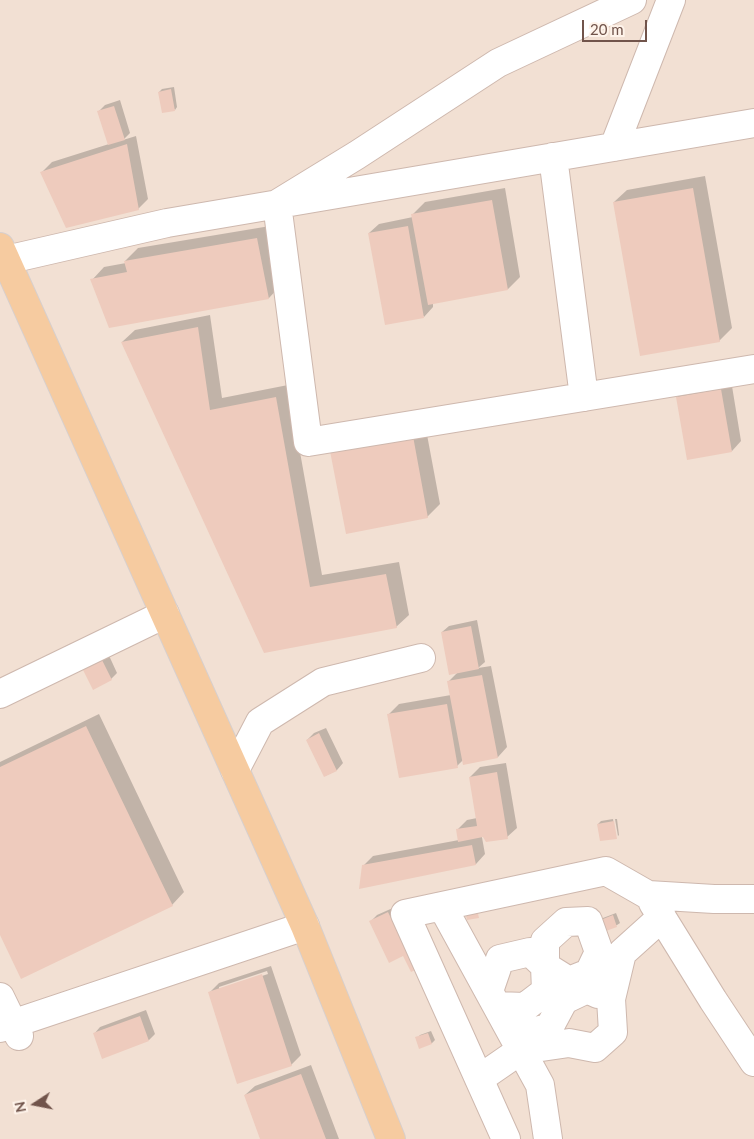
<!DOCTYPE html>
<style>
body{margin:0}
#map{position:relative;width:754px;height:1139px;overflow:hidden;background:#fbefe4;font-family:Lato,sans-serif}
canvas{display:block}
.north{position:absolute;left:10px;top:1079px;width:50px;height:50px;-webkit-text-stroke:4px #fef3ea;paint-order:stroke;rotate:259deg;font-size:14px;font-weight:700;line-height:20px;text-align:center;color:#71544b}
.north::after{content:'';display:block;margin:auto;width:18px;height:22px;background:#71544b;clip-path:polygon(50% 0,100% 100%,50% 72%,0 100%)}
.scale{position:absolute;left:582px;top:20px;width:65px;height:22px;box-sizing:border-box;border:2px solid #71544b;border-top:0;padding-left:6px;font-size:15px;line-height:18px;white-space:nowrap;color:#71544b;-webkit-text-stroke:4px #fef3ea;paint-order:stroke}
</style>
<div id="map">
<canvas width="754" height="1139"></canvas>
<div class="north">N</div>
<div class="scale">20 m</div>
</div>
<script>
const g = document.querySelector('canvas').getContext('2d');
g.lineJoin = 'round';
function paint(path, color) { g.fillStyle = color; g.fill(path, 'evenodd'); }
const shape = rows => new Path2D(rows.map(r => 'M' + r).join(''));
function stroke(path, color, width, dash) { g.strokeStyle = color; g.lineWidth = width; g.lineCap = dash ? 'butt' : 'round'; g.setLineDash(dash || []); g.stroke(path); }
const residential = shape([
 [0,0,754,0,754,1139,0,1139]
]);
const shadow = shape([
 [174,87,177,107,175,110,159,92,162,89],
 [120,100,130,133,123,140,136,136,148,199,138,209,42,172,52,162,109,144,99,111,105,105],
 [705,176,732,328,719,341,614,202,627,190],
 [505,188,520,277,508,289,433,303,433,307,424,317,369,233,379,224,413,217,412,215,425,202],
 [270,226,281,285,269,298,92,280,104,267,126,263,125,261,138,248],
 [210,315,222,398,288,385,322,575,399,562,409,615,396,627,265,652,122,342,135,330],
 [731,380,741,441,732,451,677,397,687,388],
 [425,424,440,504,427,517,332,452],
 [477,620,485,662,478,668,491,666,507,747,498,757,463,760,457,766,389,714,399,704,451,695,448,682,458,672,442,632,449,626],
 [106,649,117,673,111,679,81,664],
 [99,714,184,892,172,905,0,932,0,762],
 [326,728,343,763,337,770,325,776,307,740,314,733],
 [506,763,517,828,507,837,481,832,485,854,476,864,363,866,373,856,459,840,457,830,467,820,477,818,470,777,480,767],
 [613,819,616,837,617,837,601,840,598,824,601,821],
 [615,819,617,819,619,835,618,836],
 [395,907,404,954,371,921,377,915],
 [616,913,620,923,617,925,604,930,600,921,603,918],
 [271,966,301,1055,291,1065,209,993,219,983],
 [267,971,268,974,219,990,219,987],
 [146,1010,155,1034,149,1040,94,1034,100,1027],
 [431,1031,435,1040,432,1043,420,1047,417,1038,420,1035],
 [311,1065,339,1139,262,1139,245,1095,255,1086]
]);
const building = shape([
 [171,89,175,111,162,113,158,92],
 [114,106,125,140,108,145,97,111],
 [127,144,139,210,66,228,40,172],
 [693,188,720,342,640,356,613,202],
 [492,200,508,290,428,305,411,214],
 [408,226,424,318,385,325,368,233],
 [257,238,269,299,109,328,90,279,127,272,124,261],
 [198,327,210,410,276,397,310,587,386,574,397,628,264,653,121,342],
 [721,389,732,452,687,460,676,397],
 [413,436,428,518,346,534,330,451],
 [471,626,479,669,449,675,441,632],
 [99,654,112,680,93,690,80,664],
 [482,675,498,758,463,765,447,681],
 [447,704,458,768,399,778,387,714],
 [86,726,173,906,21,979,0,935,0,767],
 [319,733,337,771,324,777,306,740],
 [497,772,508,839,486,842,483,837,458,842,456,829,477,826,469,777],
 [614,821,617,839,600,841,597,824],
 [472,845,476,865,359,889,362,865],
 [477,909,479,918,467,920,465,911],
 [388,912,400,937,408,932,424,966,411,972,403,956,389,963,369,921],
 [613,915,617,927,603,932,598,921],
 [262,974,292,1066,237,1084,208,992],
 [140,1016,149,1041,102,1059,93,1033],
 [428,1033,432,1044,419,1049,415,1037],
 [301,1074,326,1139,260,1139,244,1095]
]);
const minor = shape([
 [632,0,498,63,357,155,277,204,308,442,754,369],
 [614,147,671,0],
 [553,157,584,397],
 [6,260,167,223,754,123],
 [0,694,165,614],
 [235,770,260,722,323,682,421,658],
 [653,903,713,1000,754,1062],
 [442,906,540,1085,548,1139],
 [489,991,500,959,530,952,545,966,569,981,589,973,599,952,588,921,566,922,545,941,545,966,546,991,525,1007,497,1006],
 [0,997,19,1036],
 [0,1028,305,926],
 [514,1031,532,1032,549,1028,564,1000,587,989,598,994],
 [479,1079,521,1050,569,1043,595,1048,613,1032,611,999,622,953,662,917],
 [506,1139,405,914,606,871,648,895,714,899,754,899]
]);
const major = shape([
 [0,247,305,926,391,1139]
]);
paint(residential, '#f2e0d3');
paint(shadow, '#0003');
paint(building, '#eecbbd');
stroke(minor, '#ceb8ae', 30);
stroke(major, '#d7cfcd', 30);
stroke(minor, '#fff', 28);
stroke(major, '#f6cba0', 28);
</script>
